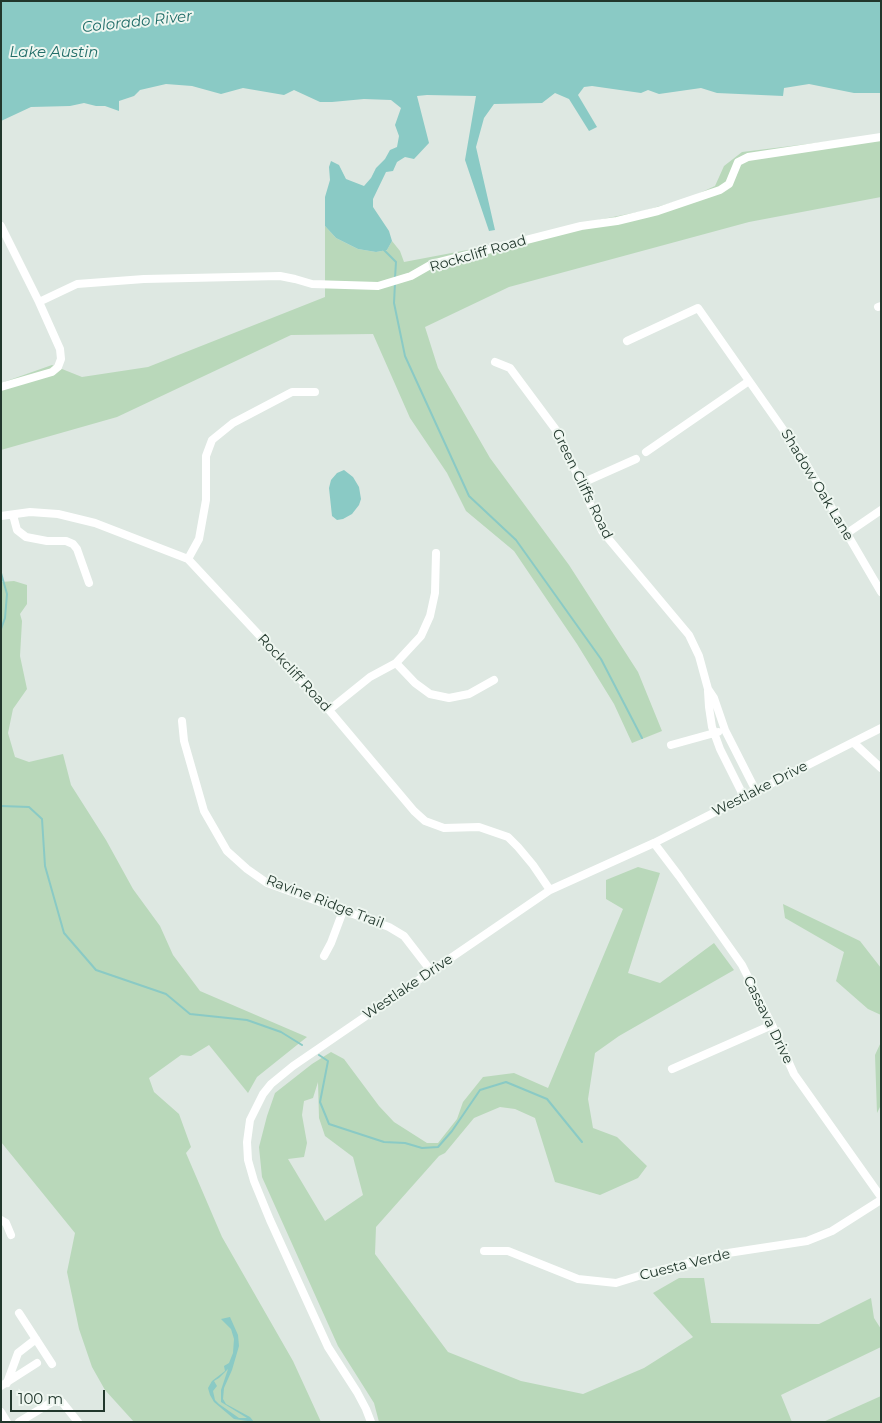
<!DOCTYPE html>
<style>
body{margin:0}
#map{position:relative;width:882px;height:1423px;overflow:hidden;background:#dee8e2;font-family:Montserrat,sans-serif}
canvas{display:block}
.frame{position:absolute;inset:0;border:2px solid #21372c;pointer-events:none}
.scale{position:absolute;left:10px;top:1390px;width:95px;height:22px;box-sizing:border-box;border:2px solid #21372c;border-top:0;padding-left:6px;font-size:15px;line-height:18px;white-space:nowrap;color:#21372c;-webkit-text-stroke:4px #eef6f0;paint-order:stroke}
</style>
<div id="map">
<canvas width="882" height="1423"></canvas>
<div class="frame"></div>
<div class="scale">100 m</div>
</div>
<script>
const g = document.querySelector('canvas').getContext('2d');
g.lineJoin = 'round';
function paint(path, color) { g.fillStyle = color; g.fill(path, 'evenodd'); }
const shape = rows => new Path2D(rows.map(r => 'M' + r).join(''));
function stroke(path, color, width, dash) { g.strokeStyle = color; g.lineWidth = width; g.lineCap = dash ? 'butt' : 'round'; g.setLineDash(dash || []); g.stroke(path); }
function label(font, color, halo, rows, align = 'center') {
  g.font = font + ' Montserrat,sans-serif'; g.lineWidth = 4; g.setLineDash([]); g.textBaseline = 'middle'; g.strokeStyle = halo; g.fillStyle = color; for (const [text, x, y, turn = 0] of rows) {
    g.save(); g.translate(x, y); g.rotate((+turn || 0) * Math.PI / 180); g.textAlign = isNaN(turn) ? turn : align; if (halo) g.strokeText(text, 0, 0); g.fillText(text, 0, 0); g.restore();
  }
}
const green = shape([
 [881,135,881,197,749,222,509,287,425,327,438,368,490,458,569,565,638,672,662,731,632,743,614,704,577,644,514,551,466,511,447,473,410,418,373,334,291,335,117,417,1,450,1,383,52,365,82,377,148,367,325,297,325,226,336,238,358,249,376,252,387,250,392,241,400,251,404,262,499,244,573,225,643,211,691,197,715,186,724,166,742,152],
 [14,581,27,585,27,604,20,614,22,621,20,656,27,689,13,709,8,733,15,757,29,762,63,754,71,785,106,840,133,889,160,926,173,955,200,991,307,1037,257,1077,248,1093,209,1045,191,1056,181,1055,149,1078,154,1092,179,1114,191,1147,186,1153,222,1237,293,1361,321,1422,134,1422,105,1390,92,1367,79,1329,67,1272,75,1233,1,1142,1,582],
 [638,867,660,873,628,973,660,983,714,943,734,970,619,1036,595,1053,588,1099,593,1128,617,1137,647,1166,638,1178,600,1195,555,1182,535,1118,515,1109,500,1107,474,1118,445,1153,439,1156,376,1227,375,1254,448,1352,521,1381,583,1394,644,1368,693,1337,653,1293,679,1278,704,1278,711,1323,819,1324,871,1298,874,1318,881,1329,881,1347,781,1395,792,1422,379,1422,374,1403,338,1346,262,1177,259,1147,267,1116,275,1093,312,1064,331,1052,344,1059,379,1106,394,1122,427,1143,438,1143,457,1119,463,1102,483,1077,514,1073,548,1088,623,909,606,899,606,880],
 [318,1082,319,1118,325,1136,353,1157,363,1195,325,1221,288,1159,304,1157,307,1143,302,1115,304,1101,313,1098],
 [783,904,860,941,881,968,881,1015,868,1009,836,981,844,952,785,918],
 [881,1042,881,1105,877,1113,875,1055],
 [881,1396,881,1422,823,1422]
]);
const water = shape([
 [1,1,881,1,881,93,854,93,809,84,784,88,783,96,717,93,701,88,659,94,648,90,641,93,592,86,584,87,578,95,597,127,589,131,569,99,555,93,542,103,494,104,484,118,476,147,495,230,489,231,465,160,476,96,427,95,417,96,429,143,414,159,405,157,397,162,393,171,386,172,373,199,373,207,389,231,392,241,387,250,376,252,358,249,336,238,325,226,325,197,330,180,329,167,331,161,339,165,346,179,364,186,371,178,376,168,385,159,390,150,397,147,399,136,395,125,401,108,391,100,364,99,332,102,320,102,294,90,284,95,243,88,221,94,192,86,166,84,140,90,134,96,119,101,119,111,105,106,96,106,84,103,70,106,31,107,1,121],
 [344,470,353,477,359,487,361,499,359,505,352,514,343,519,337,520,332,516,329,488,331,480,337,473],
 [230,1317,238,1335,239,1346,232,1370,224,1388,223,1399,226,1404,250,1417,254,1422,234,1419,214,1402,210,1395,208,1388,212,1381,225,1371,224,1366,229,1363,233,1353,234,1339,231,1329,221,1319],
 [228,1369,221,1390,221,1402,247,1418,239,1418,219,1404,215,1400,213,1391,217,1386,214,1381,219,1378]
]);
const stream = shape([
 [384,250,396,262,395,278],
 [395,283,394,303,405,356,469,496,516,540,601,659,642,738],
 [1,573,7,594,5,618,1,629],
 [1,806,29,807,42,819,45,866,64,933,96,970,166,994,190,1014,247,1020,281,1032,302,1045],
 [319,1055,328,1061,320,1102,329,1124,384,1142,405,1143,422,1148,438,1147,452,1131,480,1090,506,1082,547,1099,582,1142]
]);
const minor = shape([
 [1,226,39,302,60,349,61,359,58,367,52,372,1,387],
 [39,302,77,284,144,279,280,276,295,279,312,284,378,286,411,276,432,264,581,226,617,221,658,211,720,190,729,184,738,162,748,157,881,137],
 [878,307,881,306],
 [627,341,698,308,801,455,881,592],
 [495,362,510,368,559,434,602,531,689,635,699,656,708,689,714,698,725,730,756,791],
 [646,452,749,381],
 [582,483,636,459],
 [13,515,17,530,26,537,47,541,66,541,73,544,77,549,89,583],
 [1,516,30,512,58,514,95,523,188,559,329,710,414,811,425,821,444,828,479,827,508,837,518,847,533,865,550,890],
 [846,534,881,510],
 [188,559,199,539,206,500,206,456,212,440,233,423,292,392,315,392],
 [396,663,415,683,430,694,449,698,469,694,494,680],
 [708,691,709,707,712,727,720,749,744,797],
 [329,710,370,677,396,663,421,636,430,616,435,593,436,553],
 [182,721,184,741,204,811,227,851,247,869,267,883,389,927,404,936,431,971],
 [854,743,881,768],
 [671,745,718,732],
 [654,843,679,876,742,965,772,1025,794,1074,881,1197],
 [324,956,331,943,343,911],
 [672,1069,772,1025],
 [1,1220,6,1223,11,1235],
 [484,1251,508,1251,578,1279,616,1283,645,1274,728,1253,807,1241,832,1231,881,1200],
 [19,1313,52,1364],
 [7,1383,18,1353,36,1339],
 [1,1386,37,1363],
 [1,1412,7,1422],
 [19,1422,52,1402,62,1402,78,1422],
 [371,1422,366,1409,357,1392,328,1347,270,1220,254,1181,248,1160,247,1142,250,1120,263,1094,271,1084,293,1066,550,890,654,843,881,728]
]);
const streetNames = [
 ["Rockcliff Road",478,254,-16],
 ["Green Cliffs Road",582,484,64],
 ["Shadow Oak Lane",817,485,59],
 ["Rockcliff Road",294,673,47],
 ["Westlake Drive",760,789,-27],
 ["Ravine Ridge Trail",325,902,21],
 ["Westlake Drive",408,987,-34],
 ["Cassava Drive",768,1020,64],
 ["Cuesta Verde",685,1265,-14]
];
const waterNames = [
 ["Colorado River",137,22,-6],
 ["Lake Austin",54,53]
];
paint(green, '#b9d8ba');
paint(water, '#8acac5');
stroke(stream, '#8acac5', 2);
stroke(minor, '#fff', 8);
label('14px', '#21372c', '#eef6f0', streetNames);
label('italic 15px', '#216d68', '#eef6f0', waterNames);
</script>
